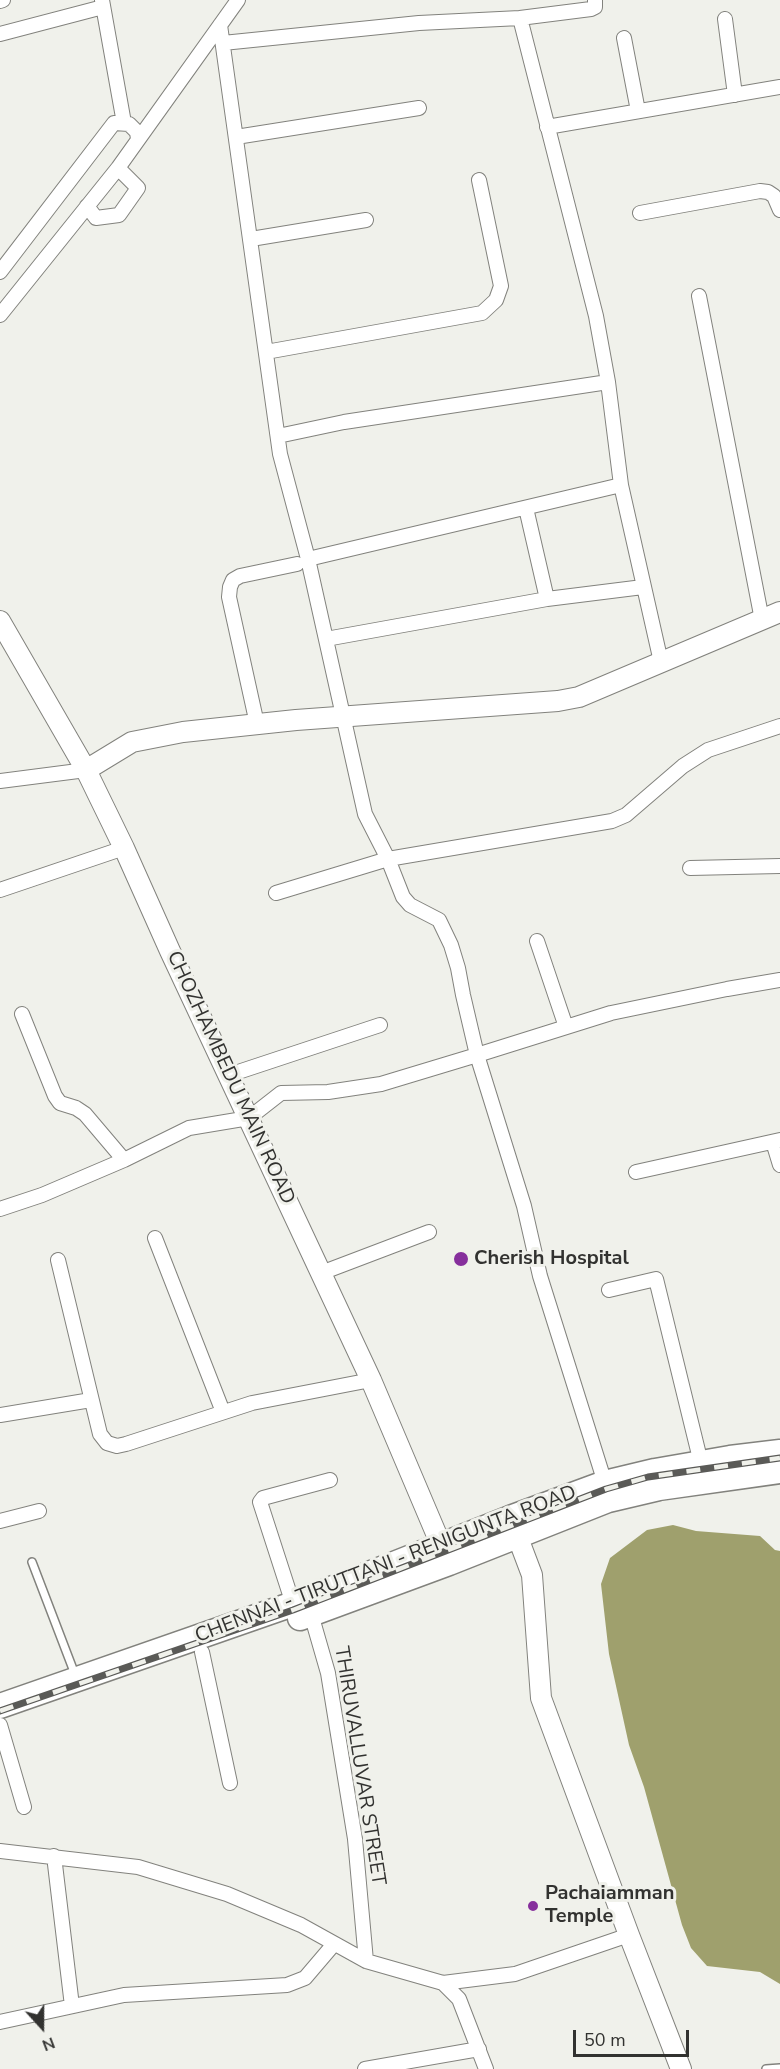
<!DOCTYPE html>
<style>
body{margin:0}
#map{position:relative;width:780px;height:2069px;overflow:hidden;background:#f0f1eb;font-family:"Nunito Sans",sans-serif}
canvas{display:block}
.north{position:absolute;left:12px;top:1997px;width:60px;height:60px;-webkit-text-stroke:4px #f0f1eb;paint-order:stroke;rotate:159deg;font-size:16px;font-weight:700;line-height:24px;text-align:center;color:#323230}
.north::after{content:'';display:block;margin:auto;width:21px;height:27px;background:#323230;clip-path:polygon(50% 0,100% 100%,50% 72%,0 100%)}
.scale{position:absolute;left:573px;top:2030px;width:116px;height:27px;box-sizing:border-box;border:3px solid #323230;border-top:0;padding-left:8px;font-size:18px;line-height:21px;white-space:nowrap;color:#323230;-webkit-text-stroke:4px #f0f1eb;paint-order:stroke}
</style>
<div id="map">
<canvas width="780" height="2069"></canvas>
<div class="north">N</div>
<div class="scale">50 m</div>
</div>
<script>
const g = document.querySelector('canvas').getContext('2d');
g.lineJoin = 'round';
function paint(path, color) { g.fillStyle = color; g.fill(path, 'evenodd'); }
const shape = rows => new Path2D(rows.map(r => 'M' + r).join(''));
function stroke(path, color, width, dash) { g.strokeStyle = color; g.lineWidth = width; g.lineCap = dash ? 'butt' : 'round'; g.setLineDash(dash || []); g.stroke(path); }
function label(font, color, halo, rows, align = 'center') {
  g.font = font + ' "Nunito Sans",sans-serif'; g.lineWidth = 6; g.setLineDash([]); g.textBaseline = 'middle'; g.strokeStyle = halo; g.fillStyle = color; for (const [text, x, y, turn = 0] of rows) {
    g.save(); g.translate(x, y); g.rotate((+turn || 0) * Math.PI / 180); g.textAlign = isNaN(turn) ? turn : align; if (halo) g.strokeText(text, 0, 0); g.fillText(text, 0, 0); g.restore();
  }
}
const water = shape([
 [673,1525,696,1531,760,1536,775,1550,780,1551,780,1984,760,1972,707,1966,691,1948,682,1925,644,1787,629,1745,609,1654,601,1584,610,1558,647,1530]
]);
const lane = shape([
 [32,1562,76,1677],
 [766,2069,780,2068]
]);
const street = shape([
 [102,0,124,123],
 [0,1,3,0],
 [520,18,591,9,595,7,595,0],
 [725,19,735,95],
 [0,34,103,7],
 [624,38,638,111],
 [223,43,419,23,520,18,596,316,608,382,621,485,308,559],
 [547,127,780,87],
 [236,137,419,108],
 [87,206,96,218,119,215,138,188,118,168],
 [640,213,760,191,768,192,774,196,780,210],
 [251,239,366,220],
 [0,272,114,123,129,124,137,132,138,139],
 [699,296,762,620],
 [0,315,118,168,238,0],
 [266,352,482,313,496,300,501,286,479,180],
 [278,436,344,422,608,382],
 [621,485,661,662],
 [526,508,547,599],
 [326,639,547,599,643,587],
 [257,724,229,597,230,587,233,580,240,576,297,564],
 [0,781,86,770],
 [690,868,780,866],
 [0,890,124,848],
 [276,893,388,859,612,821,626,815,683,766,708,750,780,726],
 [537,941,566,1027],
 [22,1014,55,1096,60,1103,76,1108,85,1114,124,1160],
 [229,1075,380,1025],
 [773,1142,780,1165],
 [636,1172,780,1140],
 [0,1209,42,1195,124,1160,189,1128,249,1118,281,1093,328,1092,381,1084,477,1055,463,995,458,968,451,945,439,920,410,905,403,897,388,859,365,814,308,559,280,454,220,25],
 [155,1238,223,1412],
 [58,1260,100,1434,107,1443,117,1446,126,1444,252,1403,371,1380],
 [321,1273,429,1232],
 [609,1290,656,1279,701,1463],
 [0,1415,91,1400],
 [605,1483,540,1276,524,1206,477,1055,611,1013,727,989,780,980],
 [0,1521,39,1511],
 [293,1604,260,1502,263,1498,330,1480],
 [311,1614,328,1673,355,1839,366,1961],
 [202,1652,230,1783],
 [0,1725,24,1807],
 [0,1851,138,1867,227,1894,301,1925,366,1961,443,1983,459,1999,486,2069],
 [54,1856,72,2006],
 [443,1983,515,1974,629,1935],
 [0,2022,124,1995,287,1985,305,1978,334,1944],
 [365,2069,479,2049]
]);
const secondary = shape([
 [0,621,86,770,124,848,170,951,371,1380,441,1545],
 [86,770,132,742,183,732,296,720,558,701,579,697,780,612],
 [512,1522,532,1575,541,1698,629,1935,681,2069]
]);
const highway = shape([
 [300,1618,449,1563,608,1500,659,1488,780,1471],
 [0,1706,293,1604,510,1518,605,1483,655,1471,730,1458,780,1452]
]);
const rail = shape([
 [0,1711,293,1610,606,1489,648,1477,780,1458]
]);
const markers = [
 [461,1259,8,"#862f9c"],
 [533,1906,6,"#862f9c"]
];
const streetNames = [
 ["CHOZHAMBEDU MAIN ROAD",230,1078,65],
 ["CHENNAI - TIRUTTANI - RENIGUNTA ROAD",386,1565,-21],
 ["THIRUVALLUVAR STREET",359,1766,81]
];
const poiNames = [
 ["Cherish Hospital",474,1259],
 ["Pachaiamman",545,1894],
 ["Temple",545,1917]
];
paint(water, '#9fa06d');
stroke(lane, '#82827d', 10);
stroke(street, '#82827d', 16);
stroke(secondary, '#82827d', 22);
stroke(highway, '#82827d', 27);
stroke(lane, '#fff', 7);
stroke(street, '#fff', 14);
stroke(secondary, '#fff', 20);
stroke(highway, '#fff', 24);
stroke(rail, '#5a5a57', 7);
stroke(rail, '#f0f1eb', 4.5, [14]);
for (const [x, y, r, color] of markers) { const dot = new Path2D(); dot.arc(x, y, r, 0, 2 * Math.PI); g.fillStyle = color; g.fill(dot); stroke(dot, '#f0f1eb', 2); }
label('20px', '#323230', '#f0f1eb', streetNames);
label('bold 20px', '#323230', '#f0f1eb', poiNames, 'left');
</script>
